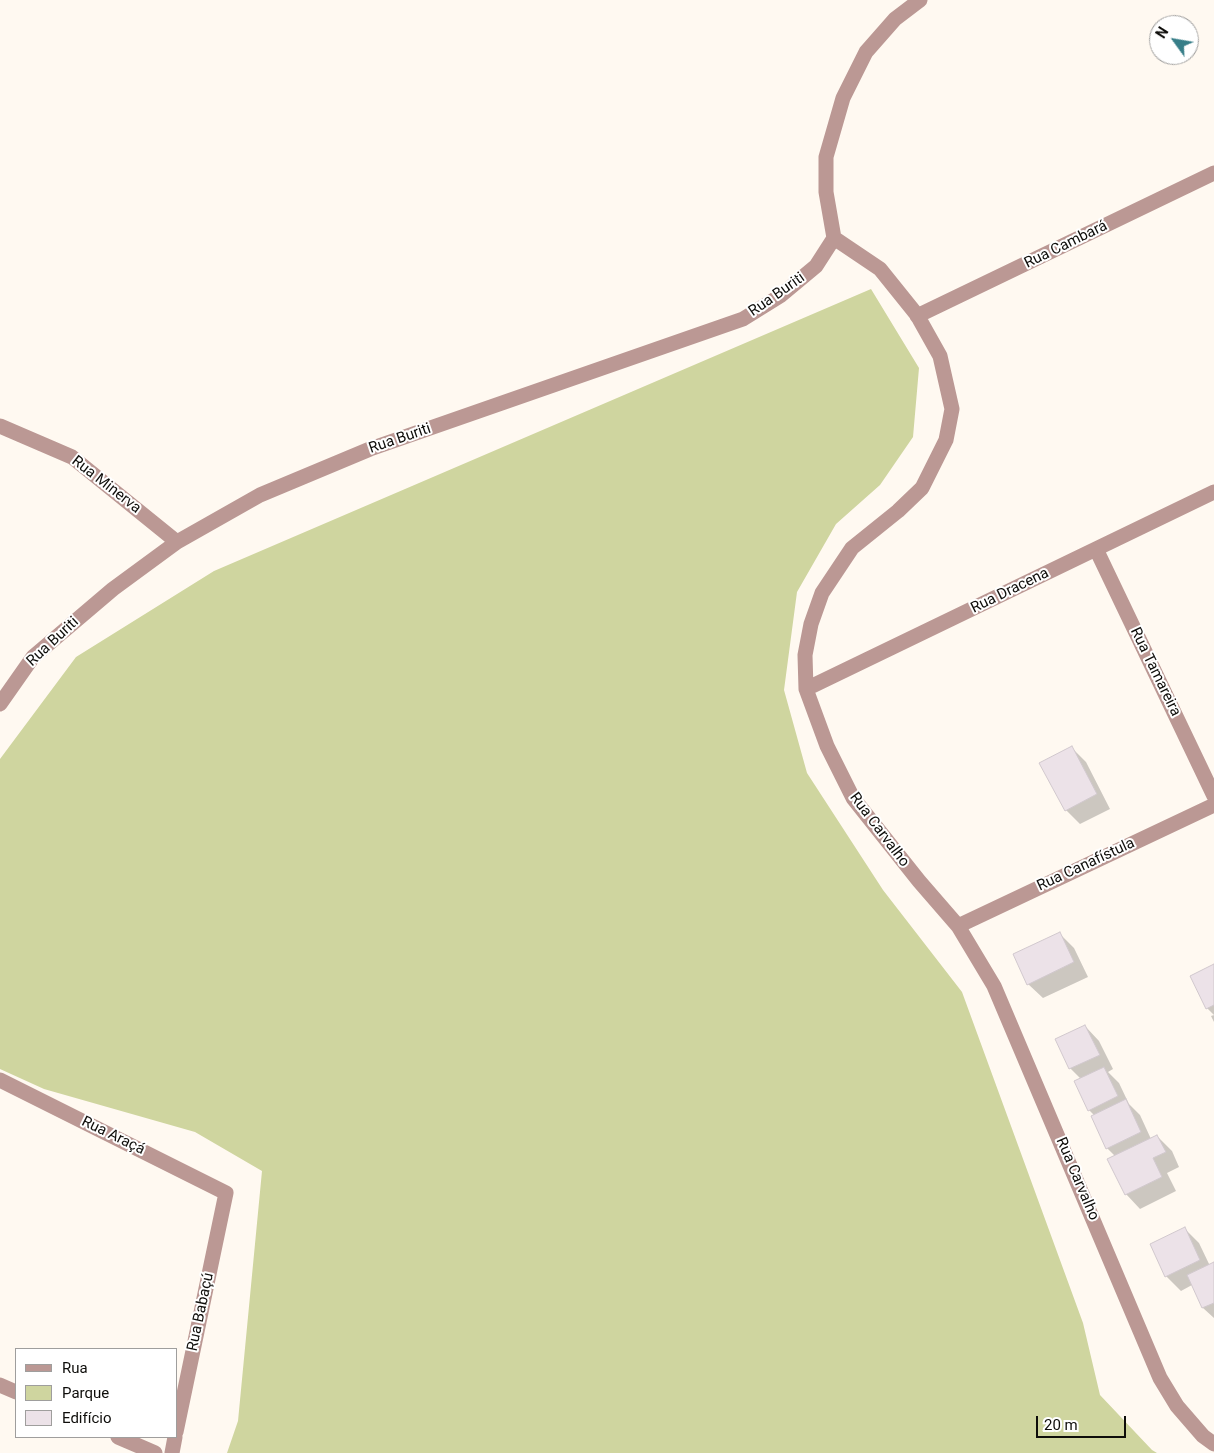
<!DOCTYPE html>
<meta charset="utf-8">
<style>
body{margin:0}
#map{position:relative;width:1214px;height:1453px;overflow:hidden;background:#fff9f1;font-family:Roboto,sans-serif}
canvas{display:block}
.legend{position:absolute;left:15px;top:1348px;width:162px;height:90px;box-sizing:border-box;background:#fff;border:1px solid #9f9e9d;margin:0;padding:6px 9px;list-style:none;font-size:15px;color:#0e0d0a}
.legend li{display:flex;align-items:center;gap:10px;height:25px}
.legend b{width:25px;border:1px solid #9f9e9d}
.north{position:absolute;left:1149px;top:15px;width:50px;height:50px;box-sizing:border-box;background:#fff;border:1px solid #9f9e9d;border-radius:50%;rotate:302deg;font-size:14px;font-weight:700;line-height:20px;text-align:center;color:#0e0d0a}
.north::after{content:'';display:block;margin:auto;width:18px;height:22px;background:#377e88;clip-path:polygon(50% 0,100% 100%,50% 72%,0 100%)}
.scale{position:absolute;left:1036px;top:1416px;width:90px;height:22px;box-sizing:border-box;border:2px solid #0e0d0a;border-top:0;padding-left:6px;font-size:15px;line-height:18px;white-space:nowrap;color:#0e0d0a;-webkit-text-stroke:4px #fff;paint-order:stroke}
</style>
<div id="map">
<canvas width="1214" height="1453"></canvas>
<ul class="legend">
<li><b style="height:6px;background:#bb9894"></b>Rua</li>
<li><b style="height:14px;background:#cfd59f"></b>Parque</li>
<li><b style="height:14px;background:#ece2e8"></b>Edifício</li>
</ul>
<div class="north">N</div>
<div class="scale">20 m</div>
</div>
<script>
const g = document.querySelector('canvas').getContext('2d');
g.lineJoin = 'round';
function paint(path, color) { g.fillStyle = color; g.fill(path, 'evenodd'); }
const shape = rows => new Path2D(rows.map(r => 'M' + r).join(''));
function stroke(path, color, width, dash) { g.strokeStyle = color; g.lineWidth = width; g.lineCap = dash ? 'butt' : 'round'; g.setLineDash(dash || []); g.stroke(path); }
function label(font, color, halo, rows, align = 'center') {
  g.font = font + ' Roboto,sans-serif'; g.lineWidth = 4; g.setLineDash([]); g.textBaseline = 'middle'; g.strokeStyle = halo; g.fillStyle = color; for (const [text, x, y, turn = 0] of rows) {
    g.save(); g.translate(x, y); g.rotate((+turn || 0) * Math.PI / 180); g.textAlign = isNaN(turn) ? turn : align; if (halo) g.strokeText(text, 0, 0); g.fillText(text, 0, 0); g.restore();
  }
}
const green = shape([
 [871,289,919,368,913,437,880,485,836,524,797,592,784,690,807,773,883,890,962,992,1083,1323,1100,1395,1152,1450,1157,1453,227,1453,238,1421,262,1171,195,1132,44,1089,0,1069,0,759,76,657,214,571]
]);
const shadow = shape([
 [1071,747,1086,762,1110,809,1080,824,1066,810],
 [1059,933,1074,948,1088,977,1043,998,1028,984],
 [1214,966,1214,1022,1211,1016,1214,1015,1207,1008],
 [1085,1026,1099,1041,1113,1069,1108,1072,1119,1083,1129,1104,1140,1115,1151,1139,1157,1136,1172,1151,1179,1167,1167,1173,1176,1191,1140,1209,1126,1194,1116,1157,1107,1148,1095,1116,1089,1110,1081,1079,1070,1068],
 [1184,1228,1199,1243,1210,1266,1214,1264,1214,1318,1203,1308,1192,1285,1181,1291,1166,1276]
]);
const building = shape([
 [1072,746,1097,794,1065,811,1039,763,1072,746],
 [1060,932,1074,962,1027,985,1013,954,1060,932],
 [1214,964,1214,1005,1206,1009,1190,976,1214,964],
 [1085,1025,1100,1055,1069,1069,1055,1039,1085,1025],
 [1104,1067,1118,1096,1088,1111,1074,1081,1104,1067],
 [1126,1099,1141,1132,1106,1149,1091,1116,1126,1099],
 [1157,1135,1166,1152,1153,1158,1162,1177,1125,1195,1107,1159,1157,1135],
 [1185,1227,1200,1260,1165,1277,1150,1244,1185,1227],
 [1214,1262,1214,1303,1202,1308,1187,1275,1214,1262]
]);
const minor = shape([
 [834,238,880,269,917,315,940,356,952,409,946,440,922,488,898,511,852,548,822,593,811,624,805,655,806,689,827,746,853,798,919,881,958,926,994,986,1160,1378,1177,1406,1203,1436,1214,1444],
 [834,238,826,192,826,157,843,98,866,52,895,19,920,0],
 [917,316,1214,173],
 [0,426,72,457,177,542],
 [1096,549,1214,796],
 [806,689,1214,492],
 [0,704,33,657,113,589,177,542,260,495,370,449,743,319,780,296,816,266,834,238],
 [958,926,1214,805],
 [0,1080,226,1193,176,1432],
 [0,1385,16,1392],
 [118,1437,155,1453],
 [172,1453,175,1437]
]);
const streetNames = [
 ["Rua Cambará",1066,245,-26],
 ["Rua Buriti",777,295,-35],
 ["Rua Buriti",400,439,-19],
 ["Rua Minerva",106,485,38],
 ["Rua Dracena",1010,591,-26],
 ["Rua Buriti",53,642,-43],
 ["Rua Tamareira",1155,672,64],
 ["Rua Carvalho",879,830,53],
 ["Rua Canafístula",1086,865,-25],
 ["Rua Araçá",113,1136,26],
 ["Rua Carvalho",1077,1179,67],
 ["Rua Babaçú",201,1312,-78]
];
paint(green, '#cfd59f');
paint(shadow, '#0003');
paint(building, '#ece2e8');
stroke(building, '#d1c8cd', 1);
stroke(minor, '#bb9894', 15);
label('15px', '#0e0d0a', '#fff', streetNames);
</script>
